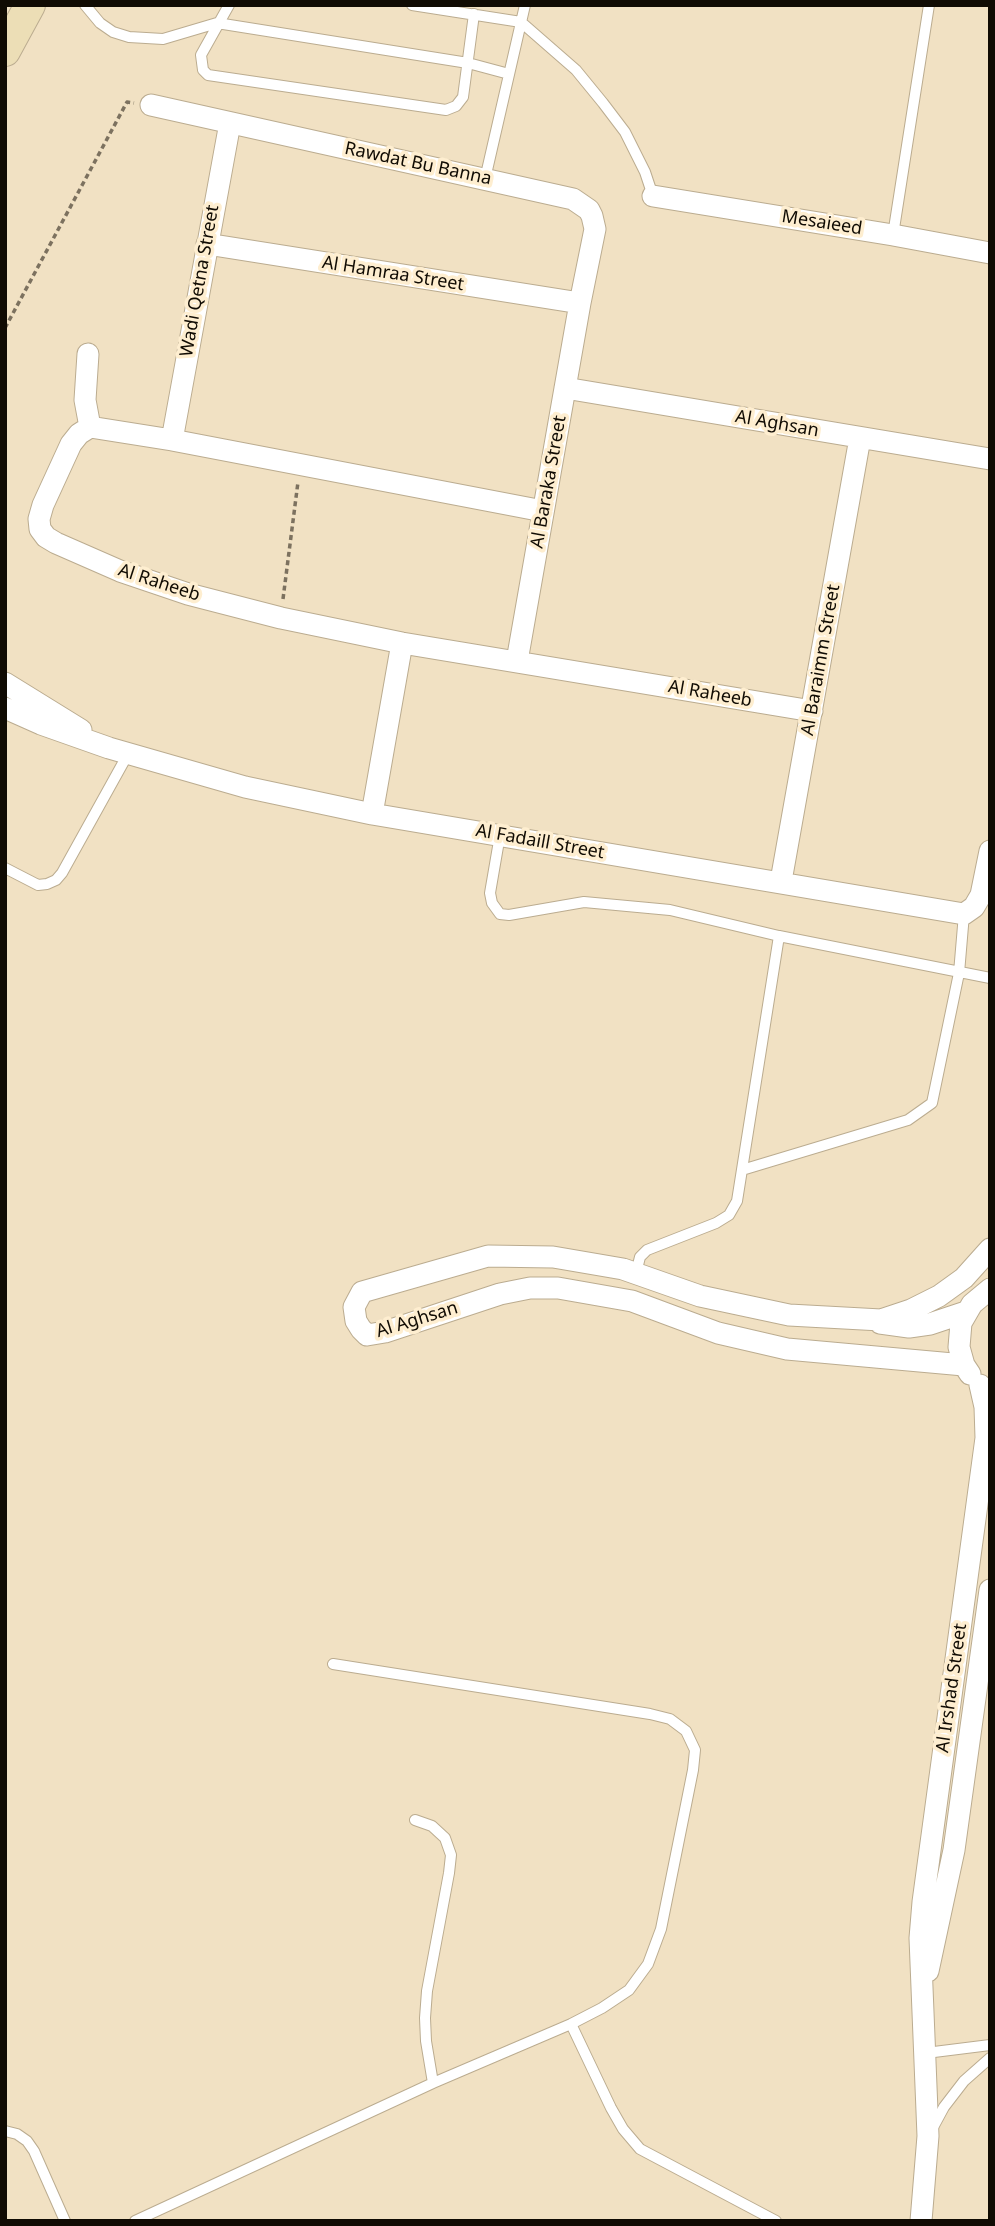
<!DOCTYPE html>
<style>
body{margin:0}
#map{position:relative;width:995px;height:2226px;overflow:hidden;background:#f1e1c3;font-family:"Noto Sans",sans-serif}
canvas{display:block}
.frame{position:absolute;inset:0;border:7px solid #100b03;pointer-events:none}
</style>
<div id="map">
<canvas width="995" height="2226"></canvas>
<div class="frame"></div>
</div>
<script>
const g = document.querySelector('canvas').getContext('2d');
g.lineJoin = 'round';
const shape = rows => new Path2D(rows.map(r => 'M' + r).join(''));
function stroke(path, color, width, dash) { g.strokeStyle = color; g.lineWidth = width; g.lineCap = dash ? 'butt' : 'round'; g.setLineDash(dash || []); g.stroke(path); }
function label(font, color, halo, rows, align = 'center') {
  g.font = font + ' "Noto Sans",sans-serif'; g.lineWidth = 7; g.setLineDash([]); g.textBaseline = 'middle'; g.strokeStyle = halo; g.fillStyle = color; for (const [text, x, y, turn = 0] of rows) {
    g.save(); g.translate(x, y); g.rotate((+turn || 0) * Math.PI / 180); g.textAlign = isNaN(turn) ? turn : align; if (halo) g.strokeText(text, 0, 0); g.fillText(text, 0, 0); g.restore();
  }
}
const path = shape([
 [5,328,127,102,134,103],
 [283,599,298,482]
]);
const service = shape([
 [85,5,100,23,113,32,129,37,163,39,217,23,468,63,509,74],
 [229,5,201,55,203,70,208,75,446,110,456,106,463,97,474,14],
 [412,5,521,22,576,70,603,103,625,132,645,172,653,196],
 [485,179,525,5],
 [893,235,929,5],
 [500,835,490,893,492,903,500,914,509,915,584,902,670,910,779,936,990,978],
 [5,868,38,885,47,884,56,880,62,873,128,754],
 [742,1170,908,1120,932,1103,959,973,964,914],
 [636,1273,640,1257,647,1250,716,1223,729,1215,737,1201,779,936],
 [415,1820,432,1826,445,1838,451,1855,449,1873,427,1991,425,2018,426,2041,433,2083],
 [571,2024,611,2108,623,2129,640,2149,776,2221],
 [926,2053,990,2045],
 [5,2131,17,2134,27,2141,34,2151,65,2221],
 [931,2131,944,2107,964,2081,990,2058],
 [135,2221,433,2083,571,2024,602,2008,629,1990,648,1964,661,1929,693,1770,695,1750,686,1731,670,1719,650,1714,333,1664]
]);
const minor = shape([
 [151,105,573,199,589,210,592,216,595,229,580,303,517,661],
 [653,196,893,235,990,253],
 [207,244,580,303],
 [88,354,85,400,90,427],
 [565,388,990,459],
 [172,440,230,123],
 [543,511,172,440,90,427,79,434,71,444,43,505,39,519,40,529,46,537,56,543,120,571,188,594,281,618,402,643,812,711],
 [5,683,81,730],
 [5,708,41,724,109,748,245,787,372,814,964,914,974,907,981,895,990,851],
 [372,814,402,643],
 [781,881,860,438],
 [880,1323,909,1327,930,1324,966,1312],
 [964,1365,787,1349,718,1333,632,1301,558,1288,530,1288,500,1294,385,1332,367,1335,361,1329,356,1321,354,1307,362,1292,488,1256,553,1257,623,1269,700,1296,789,1315,881,1320,911,1310,939,1296,964,1278,990,1249],
 [970,1374,964,1365,959,1347,961,1323,972,1304,990,1289],
 [928,1971,954,1850,990,1590],
 [921,2221,928,2136,920,1938,923,1902,986,1438,985,1407,980,1385]
]);
const secondary = shape([
 [5,51,30,5]
]);
const streetNames = [
 ["Rawdat Bu Banna",418,164,12],
 ["Mesaieed",822,223,9],
 ["Al Hamraa Street",393,274,9],
 ["Wadi Qetna Street",200,281,-80],
 ["Al Aghsan",777,424,10],
 ["Al Baraka Street",549,482,-80],
 ["Al Raheeb",159,583,18],
 ["Al Baraimm Street",821,660,-80],
 ["Al Raheeb",710,694,10],
 ["Al Fadaill Street",540,842,10],
 ["Al Aghsan",417,1320,-17],
 ["Al Irshad Street",952,1688,-82]
];
stroke(service, '#bbac90', 12);
stroke(minor, '#bbac90', 23);
stroke(secondary, '#bbac90', 32);
stroke(path, '#7c715f', 3.5, [5, 3.5]);
stroke(service, '#fff', 10);
stroke(minor, '#fff', 21);
stroke(secondary, '#ecdeb6', 30);
label('18px', '#100b03', '#feeed0', streetNames);
</script>
